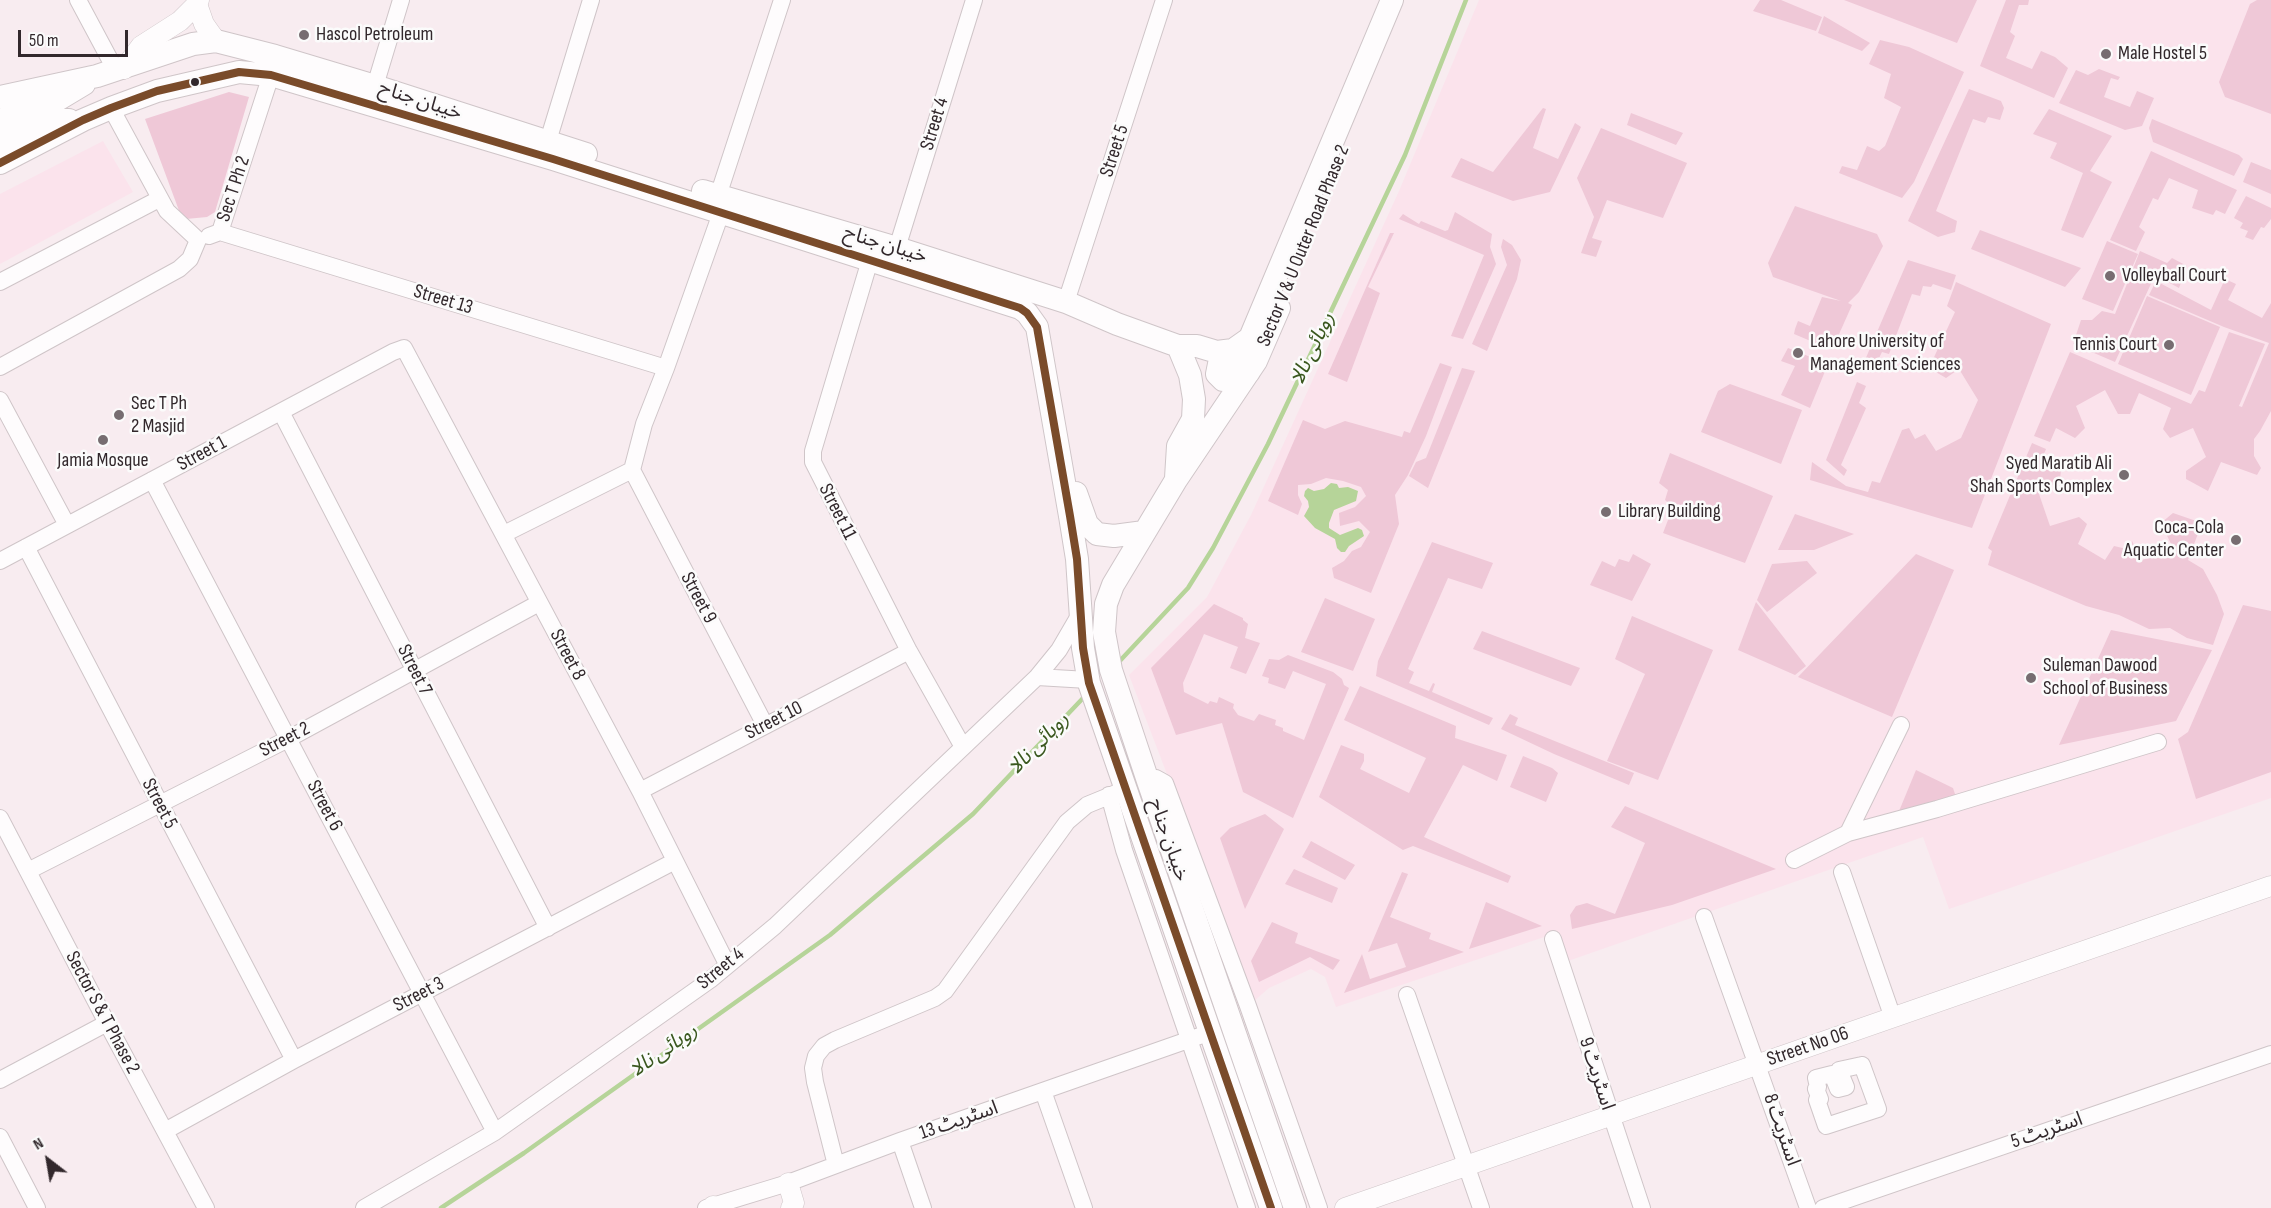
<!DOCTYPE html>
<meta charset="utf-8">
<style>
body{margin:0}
#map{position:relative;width:2271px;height:1208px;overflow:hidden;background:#f8ecf0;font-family:"Sofia Sans Condensed",sans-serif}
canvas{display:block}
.north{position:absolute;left:18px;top:1130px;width:60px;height:60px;-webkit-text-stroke:4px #fbfbfb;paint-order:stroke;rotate:329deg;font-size:16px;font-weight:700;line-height:24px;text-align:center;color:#32282c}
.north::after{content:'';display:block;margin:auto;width:21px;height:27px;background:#32282c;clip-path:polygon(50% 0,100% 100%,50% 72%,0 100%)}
.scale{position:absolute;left:18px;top:30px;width:110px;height:27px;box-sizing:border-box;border:3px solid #32282c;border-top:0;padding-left:8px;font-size:18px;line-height:21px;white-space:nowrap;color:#32282c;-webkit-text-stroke:4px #fbfbfb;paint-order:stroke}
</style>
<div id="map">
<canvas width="2271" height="1208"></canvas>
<div class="north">N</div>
<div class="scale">50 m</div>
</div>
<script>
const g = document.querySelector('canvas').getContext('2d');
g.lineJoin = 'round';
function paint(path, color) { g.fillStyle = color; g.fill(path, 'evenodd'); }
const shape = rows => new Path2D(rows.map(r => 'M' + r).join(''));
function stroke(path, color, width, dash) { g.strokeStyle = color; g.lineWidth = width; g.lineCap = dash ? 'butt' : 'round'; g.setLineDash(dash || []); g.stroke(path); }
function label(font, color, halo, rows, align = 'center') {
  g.font = font + ' "Sofia Sans Condensed","Noto Sans Arabic",sans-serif'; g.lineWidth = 5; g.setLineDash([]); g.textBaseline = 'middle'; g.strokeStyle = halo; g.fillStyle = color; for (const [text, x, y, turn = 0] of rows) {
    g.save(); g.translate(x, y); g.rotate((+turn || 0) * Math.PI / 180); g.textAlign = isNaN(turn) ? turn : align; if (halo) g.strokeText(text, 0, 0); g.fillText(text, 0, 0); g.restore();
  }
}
const built = shape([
 [1479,0,2271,0,2271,798,1949,909,1923,837,1568,961,1559,932,1336,1007,1325,977,1311,969,1269,988,1254,1001,1129,675,1207,597,1251,515,1399,191],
 [103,141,133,192,0,264,0,194]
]);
const green = shape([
 [1760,0,1781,0,1822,17,1816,31,1753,11],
 [1844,0,1977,0,1957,43],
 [2006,0,2029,0,2028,5,2019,5,2010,32,2015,36,2006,58,2032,69,2041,51,2055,57,2068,68,2054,98,1980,66],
 [2257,0,2271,0,2271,114,2225,97,2219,82,2250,4],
 [1824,16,1870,43,1862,51,1818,33],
 [1880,40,1909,47,1964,72,1914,182,1902,198,1839,173,1842,166,1857,170,1867,146,1879,151,1885,146,1901,107,1884,98,1891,74,1869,64],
 [2099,69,2120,77,2118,80,2111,78,2104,97,2130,107,2137,91,2154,98,2142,126,2125,130,2059,103,2076,70,2088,75],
 [1969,89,2001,101,2004,108,2000,120,1988,117,1985,123,1973,119,1936,211,1957,221,1955,232,1938,237,1908,221],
 [229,92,249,97,215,212,207,217,186,219,181,216,145,119],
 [1543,108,1546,109,1533,148,1558,159,1575,123,1581,127,1550,192,1513,201,1451,177,1461,158,1493,172],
 [2049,109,2112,136,2090,171,2112,182,2083,238,2061,230,2083,173,2050,158,2057,143,2033,134],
 [1631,113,1683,133,1676,145,1627,125],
 [2152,119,2239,155,2243,159,2234,176,2153,142,2149,128],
 [1601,128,1687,163,1663,218,1607,200,1592,238,1602,241,1596,257,1581,253,1594,217,1577,178],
 [2151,151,2237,190,2225,214,2216,210,2213,215,2192,208,2198,190,2169,178,2158,200,2153,198,2139,227,2145,232,2136,251,2110,240],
 [2251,162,2271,170,2271,194,2243,182],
 [2246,196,2271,208,2271,219,2264,228,2261,227,2253,240,2245,237,2248,231,2240,228,2243,223,2234,218],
 [1795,206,1877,234,1883,246,1859,292,1848,303,1852,305,1832,350,1794,334,1795,329,1798,321,1810,326,1822,297,1841,301,1773,277,1768,263],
 [1455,212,1492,234,1490,247,1496,264,1463,339,1451,336,1484,255,1399,219,1403,214,1419,224,1421,221,1445,231,1448,230],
 [1980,230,2081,268,2065,287,1971,249],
 [1390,233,1394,233,1368,287,1380,293,1347,382,1328,374],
 [1503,239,1512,245,1521,260,1517,279,1487,351,1472,344,1507,265,1501,247],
 [2107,241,2138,254,2113,311,2082,299],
 [2140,251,2167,263,2172,258,2187,266,2179,288,2155,275,2115,362,2073,344,2081,320,2092,320,2102,311,2115,314],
 [1908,260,1956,275,1951,290,1933,284,1931,287,1923,286,1920,296,1912,294,1889,354,1882,352,1876,364,1865,360],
 [2225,279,2236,284,2228,300,2262,318,2271,303,2271,411,2260,431,2254,439,2254,456,2261,468,2257,475,2221,462,2208,491,2186,479,2186,471,2206,457,2193,428,2170,438,2163,429,2171,408,2139,393,2130,414,2118,414,2105,390,2076,406,2085,428,2075,438,2056,428,2050,442,2034,436,2070,352,2191,404,2199,390,2205,392,2229,332,2265,344,2239,406,2242,407,2269,343,2224,327,2149,295,2156,281,2211,310],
 [1956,282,2051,324,1972,528,1810,480,1812,462,1846,486,1868,492,1872,481,1880,483,1902,430,1909,428,1915,439,1925,434,1936,451,1961,438,1978,400,1959,369,1946,378,1929,368,1955,312,1947,306],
 [2147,296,2220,327,2191,395,2118,364],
 [1788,348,1828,364,1810,408,1781,395,1795,366,1781,361],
 [1440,363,1452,367,1426,436,1408,475,1395,495,1399,524,1371,593,1334,578,1332,568,1344,561,1352,551,1361,547,1370,532,1359,521,1340,526,1339,513,1355,507,1366,496,1361,487,1343,481,1326,478,1311,484,1298,485,1298,495,1302,504,1298,515,1268,501,1303,420,1325,429,1345,421,1402,437,1404,431,1410,433],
 [1462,368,1475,371,1428,488,1409,476,1416,462,1426,458],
 [1857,382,1866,386,1859,403,1866,408,1841,465,1847,470,1844,476,1826,460],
 [1730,384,1802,410,1781,464,1701,432,1718,391],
 [2032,443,2046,449,2041,461,2061,470,2060,480,2039,494,2050,526,2079,517,2087,524,2078,544,2105,560,2114,546,2131,550,2132,541,2142,560,2157,555,2172,546,2161,523,2173,513,2202,523,2188,560,2203,569,2217,595,2224,614,2213,645,2187,638,2170,628,2149,629,2119,615,2086,606,1988,565,1992,551,1988,548],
 [1670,453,1773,496,1745,563,1663,533,1673,507,1665,500,1668,490,1659,483],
 [1795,514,1854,534,1814,550,1778,550],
 [1432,542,1493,563,1482,589,1448,578,1408,669,1414,672,1409,683,1429,691,1433,683,1435,684,1432,692,1493,718,1489,725,1376,676,1378,661],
 [1633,554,1651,564,1632,601,1590,585,1602,561,1615,567,1619,559,1629,562],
 [1916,554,1954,570,1892,717,1798,677],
 [1807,561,1817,573,1767,612,1757,600,1772,564],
 [1325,598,1375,619,1353,671,1301,652],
 [1756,602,1806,666,1795,675,1738,650],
 [1214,604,1243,618,1243,620,1248,624,1245,638,1260,643,1246,674,1230,668,1238,647,1204,634,1183,683,1184,692,1208,704,1210,701,1217,703,1219,697,1234,704,1233,708,1238,715,1254,721,1259,714,1276,720,1275,725,1283,728,1283,731,1304,740,1326,684,1293,671,1285,689,1268,683,1269,678,1262,676,1269,659,1279,660,1288,655,1333,672,1342,679,1344,685,1349,688,1293,818,1243,792,1222,723,1176,735,1151,668],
 [2243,605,2271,611,2271,772,2196,799,2178,739,2188,732],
 [1632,616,1713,650,1658,780,1607,761,1645,674,1615,659],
 [2111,630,2212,650,2176,721,2059,745],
 [1482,631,1580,668,1571,686,1473,649],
 [1360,686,1456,726,1455,738,1507,755,1497,781,1463,765,1424,837,1511,876,1508,883,1413,846,1403,850,1319,797,1341,745,1364,754,1364,761,1360,769,1409,793,1426,758,1344,720],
 [1510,714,1518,718,1515,725,1634,773,1629,785,1554,754,1501,729],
 [1523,756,1552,768,1558,773,1546,802,1510,787],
 [1916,770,1953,788,1956,797,1897,816],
 [1625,806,1776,869,1672,905,1572,929,1570,915,1576,906,1587,903,1615,914,1645,843,1611,827],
 [1265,814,1284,829,1245,909,1220,838,1230,828],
 [1311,841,1355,865,1345,880,1302,857],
 [1294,869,1338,888,1332,903,1285,884],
 [1402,872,1408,874,1390,917,1431,933,1429,939,1464,952,1344,993,1362,954,1370,979,1406,967,1397,943,1368,952],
 [1486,902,1542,926,1469,949],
 [1272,922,1298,933,1295,943,1340,960,1333,970,1310,957,1259,982,1251,961]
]);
const water = shape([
 [1331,483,1337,484,1339,488,1348,487,1358,491,1356,501,1334,510,1329,523,1329,528,1340,535,1358,528,1362,530,1364,536,1349,546,1345,552,1341,552,1337,548,1335,539,1315,528,1304,516,1309,507,1308,501,1304,496,1305,491,1308,488,1314,491,1324,489]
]);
const stream = shape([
 [1116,665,1188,588,1213,548,1268,444,1405,155,1466,0],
 [441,1208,524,1153,830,935,973,814,1085,696]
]);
const minor = shape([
 [78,0,116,71],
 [375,86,401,0],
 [111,108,167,211,198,240],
 [548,141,591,0],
 [718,196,782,0],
 [220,232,666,368],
 [209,236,220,232,271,75],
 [897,248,974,0],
 [870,260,813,451,813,462,909,651,963,747],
 [0,282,159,199],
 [1066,302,1164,0],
 [0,367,179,269,190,259,198,240],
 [0,400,67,525],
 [281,412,548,928],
 [632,470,765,725],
 [152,480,495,1132],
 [504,534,632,470,644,424,666,368,721,213],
 [26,547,294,1060],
 [0,561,393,352,404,348,640,791,727,964],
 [1037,677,1088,680],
 [1148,781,1156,778,1165,783,1248,1006,1319,1208],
 [640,791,909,651],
 [1109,795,1124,850,1247,1208],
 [0,818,107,1023,206,1208],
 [1848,833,1901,725],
 [1794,860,1848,833,1937,809,2158,742],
 [28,871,288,739,539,603],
 [1842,872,1893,1018],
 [1704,917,1808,1208],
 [1553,939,1642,1208],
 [1407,995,1481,1208],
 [1862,1065,1878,1109,1826,1126,1817,1100,1820,1099,1816,1089,1818,1087,1816,1078,1832,1074,1838,1089,1846,1087,1839,1070,1862,1065],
 [0,1080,107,1023],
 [1043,1091,1084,1208],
 [165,1131,294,1060,675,861],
 [0,1137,37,1208],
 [900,1141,923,1208],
 [836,1165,815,1082,813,1068,816,1056,824,1046,835,1040,935,998,945,991,1067,822,1087,805,1126,789],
 [364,1208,495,1132,710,980,775,926,1037,677,1059,650,1080,614],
 [706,1208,788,1183,900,1141,1211,1032],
 [1823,1208,2271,1054]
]);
const tertiary = shape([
 [197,4,204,24,216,41],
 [124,69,141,46,180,21,197,4,199,0],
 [788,1183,794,1203,791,1208],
 [712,1208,713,1206],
 [1345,1208,2271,886]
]);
const secondary = shape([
 [0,97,97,76,193,44,216,41,275,56,375,86,586,154],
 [0,120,59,99,84,84],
 [0,140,53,120,69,120],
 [0,163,83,120,111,108,157,91,239,72,271,75,553,159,1020,308,1027,313,1037,327,1070,516,1077,559,1083,648,1089,683,1271,1208],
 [703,191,897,248,1066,302,1117,324,1178,346,1197,346,1217,352,1233,350,1250,338,1392,0],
 [1279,308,1256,361,1176,480,1113,585,1106,604,1104,632,1111,670,1148,781,1295,1208],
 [1242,351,1219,364,1217,374,1223,380,1231,380,1249,372],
 [1176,478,1178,446,1193,419,1194,399,1190,375,1178,346],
 [1076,493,1087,524,1097,534,1114,536,1144,532]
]);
const bus1 = shape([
 [0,163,83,120,111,108,157,91,239,72,271,75,553,159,1020,308,1027,313,1037,327,1070,516,1077,559,1083,648,1089,683,1271,1208]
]);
const markers = [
 [304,35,6,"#776d71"],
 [2106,54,6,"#776d71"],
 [195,82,5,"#32282c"],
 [2110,276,6,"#776d71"],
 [2169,345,6,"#776d71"],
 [1798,353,6,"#776d71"],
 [119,415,6,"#776d71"],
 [103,440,6,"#776d71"],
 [2124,475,6,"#776d71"],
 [1606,512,6,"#776d71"],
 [2236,540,6,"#776d71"],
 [2031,678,6,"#776d71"]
];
const poiNames = [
 ["Hascol Petroleum",316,35],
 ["Male Hostel 5",2118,54],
 ["Volleyball Court",2122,276],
 ["Lahore University of",1810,342],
 ["Management Sciences",1810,365],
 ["Tennis Court",2157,345,"right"],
 ["Sec T Ph",131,404],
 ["2 Masjid",131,427],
 ["Jamia Mosque",103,461,"center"],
 ["Syed Maratib Ali",2112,464,"right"],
 ["Shah Sports Complex",2112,487,"right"],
 ["Library Building",1618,512],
 ["Coca-Cola",2224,528,"right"],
 ["Aquatic Center",2224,551,"right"],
 ["Suleman Dawood",2043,666],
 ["School of Business",2043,689]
];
const streetNames = [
 ["خیبان جناح",420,101,18],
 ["Street 4",935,124,-73],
 ["Street 5",1115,151,-72],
 ["Sec T Ph 2",234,189,-72],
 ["خیبان جناح",885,245,17],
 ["Sector V & U Outer Road Phase 2",1304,246,-68],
 ["Street 13",443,300,17],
 ["Street 1",202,454,-28],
 ["Street 11",837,512,63],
 ["Street 9",698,598,62],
 ["Street 8",567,655,62],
 ["Street 7",414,670,63],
 ["Street 10",774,721,-27],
 ["Street 2",285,740,-27],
 ["Street 5",159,804,62],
 ["Street 6",324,806,62],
 ["خیبان جناح",1168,840,71],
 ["Street 4",721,969,-39],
 ["Street 3",419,995,-27],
 ["Sector S & T Phase 2",102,1013,62],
 ["Street No 06",1808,1047,-19],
 ["اسٹریٹ 9",1596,1074,72],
 ["اسٹریٹ 13",959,1121,-19],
 ["اسٹریٹ 8",1781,1130,71],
 ["اسٹریٹ 5",2047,1131,-19]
];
const waterNames = [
 ["روہائی نالا",1313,349,-65],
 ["روہائی نالا",1039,744,-46],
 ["روہائی نالا",664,1051,-35]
];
paint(built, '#fbe3ec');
paint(green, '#efc8d7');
paint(water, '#b6d499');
stroke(stream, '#b6d499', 4.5);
stroke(minor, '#cfc5c8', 18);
stroke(tertiary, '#cfc5c8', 21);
stroke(secondary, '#cfc5c8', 24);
stroke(minor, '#fefcfd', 16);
stroke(tertiary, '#fefcfd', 20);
stroke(secondary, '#fefcfd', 22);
stroke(bus1, '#7a4b2a', 8);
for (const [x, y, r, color] of markers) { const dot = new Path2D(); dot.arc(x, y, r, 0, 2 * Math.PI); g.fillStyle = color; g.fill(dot); stroke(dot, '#fbfbfb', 2); }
label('20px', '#32282c', '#fbfbfb', poiNames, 'left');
label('20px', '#32282c', '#fbfbfb', streetNames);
label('italic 21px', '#3a581f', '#fbfbfb', waterNames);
</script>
